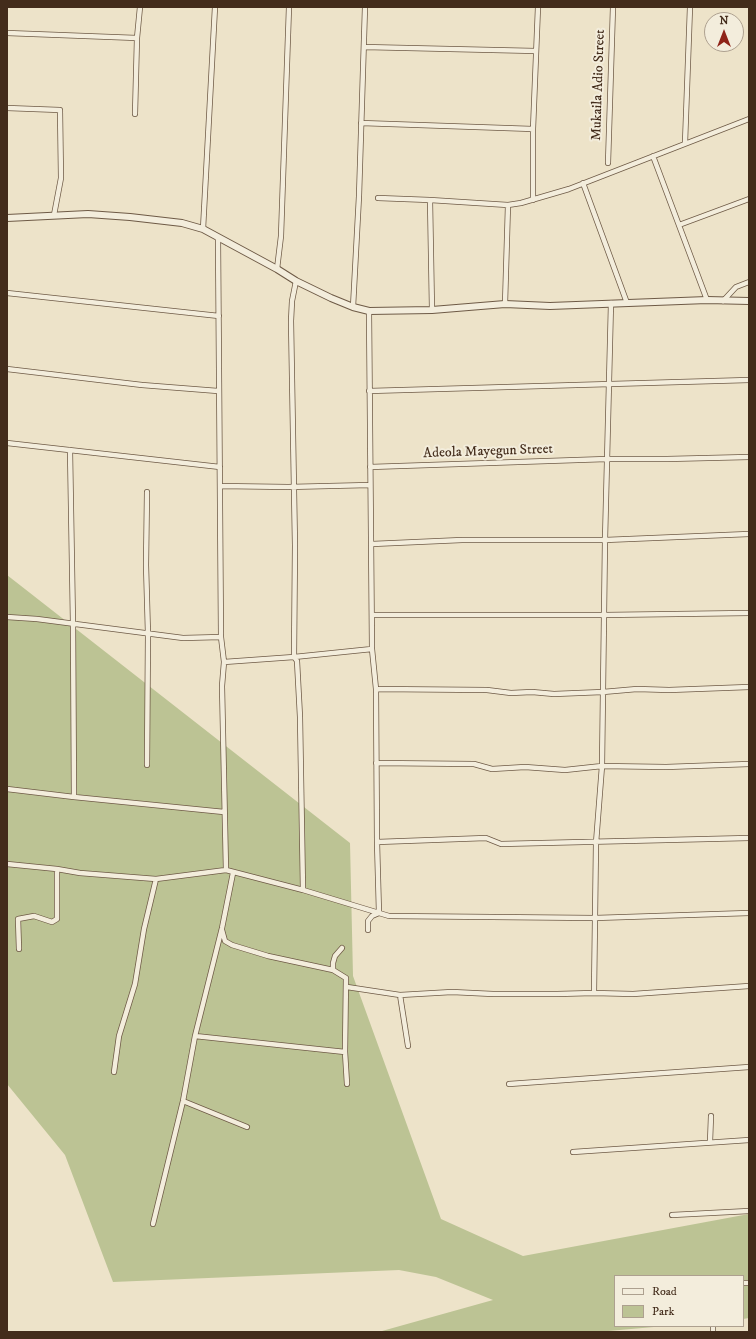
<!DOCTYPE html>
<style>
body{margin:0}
#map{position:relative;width:756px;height:1339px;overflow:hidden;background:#ede3c9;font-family:"IM FELL DW Pica",serif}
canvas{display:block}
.frame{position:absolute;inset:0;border:8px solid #432c1b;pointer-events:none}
.legend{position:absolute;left:614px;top:1275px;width:130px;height:52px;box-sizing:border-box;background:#f3eddc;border:1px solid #ada08f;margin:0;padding:5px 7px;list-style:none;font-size:12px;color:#432c1b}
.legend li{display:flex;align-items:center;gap:8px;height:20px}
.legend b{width:20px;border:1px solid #ada08f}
.north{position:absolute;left:704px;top:12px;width:40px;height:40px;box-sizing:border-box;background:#f3eddc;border:1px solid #ada08f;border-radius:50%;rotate:0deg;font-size:11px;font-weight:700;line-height:16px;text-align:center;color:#432c1b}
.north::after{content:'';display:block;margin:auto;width:14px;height:18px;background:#8f2418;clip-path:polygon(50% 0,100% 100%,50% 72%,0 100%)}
</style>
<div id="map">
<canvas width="756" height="1339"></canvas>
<div class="frame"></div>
<ul class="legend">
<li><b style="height:5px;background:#f3eddc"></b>Road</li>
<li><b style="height:11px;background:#bcc394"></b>Park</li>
</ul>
<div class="north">N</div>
</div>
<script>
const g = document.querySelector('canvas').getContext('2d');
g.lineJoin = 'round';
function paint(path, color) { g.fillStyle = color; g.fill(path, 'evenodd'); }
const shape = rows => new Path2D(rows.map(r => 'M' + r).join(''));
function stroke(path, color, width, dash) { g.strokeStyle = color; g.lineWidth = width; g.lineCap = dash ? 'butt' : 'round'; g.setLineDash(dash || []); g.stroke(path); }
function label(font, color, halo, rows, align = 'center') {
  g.font = font + ' "IM FELL DW Pica",serif'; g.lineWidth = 4; g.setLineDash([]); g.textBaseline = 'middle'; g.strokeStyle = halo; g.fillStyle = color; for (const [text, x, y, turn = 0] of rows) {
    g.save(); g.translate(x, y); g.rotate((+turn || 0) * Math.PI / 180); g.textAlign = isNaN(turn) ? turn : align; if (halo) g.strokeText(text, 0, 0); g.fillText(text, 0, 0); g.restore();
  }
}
const green = shape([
 [7,575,350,843,353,976,441,1219,523,1256,749,1214,749,1318,743,1319,743,1276,615,1276,615,1326,665,1326,597,1332,352,1332,382,1331,493,1300,436,1277,399,1270,113,1282,65,1155,7,1084]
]);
const minor = shape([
 [7,33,137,38],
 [364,47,536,51],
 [7,108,60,110,61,178,54,215],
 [135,114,137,38,140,7],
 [361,123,533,129],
 [685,143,690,7],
 [653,156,707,300],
 [608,163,613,7],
 [583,183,627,303],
 [378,198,430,200,508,205,521,203,569,189,749,119],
 [430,200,432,310],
 [533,200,533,129,538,7],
 [679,225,749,199],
 [203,229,215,7],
 [218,238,221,637,224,662,222,686,226,870],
 [277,269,281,236,289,7],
 [296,281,292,301,291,321,295,546,294,657,297,661,300,717,303,890],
 [7,293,219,316],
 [723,301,736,287,749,282],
 [505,304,508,205],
 [353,307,359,196,365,7],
 [369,311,372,649,376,689,377,842,379,913],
 [7,369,142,385,218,391],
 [369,391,749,380],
 [7,443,220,467],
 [70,450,73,624,74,797],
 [370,467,607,459,667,459,749,457],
 [220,486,288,487,370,485],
 [147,492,146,565,148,634,147,765],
 [372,544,462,540,605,540,749,534],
 [372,615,604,615,749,613],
 [7,617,37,619,183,638,221,637],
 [224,662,294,657,372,649],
 [376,689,487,690,511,693,532,692,554,694,603,692,637,689,669,690,749,687],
 [376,763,474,764,492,769,525,767,565,770,602,766,666,767,749,764],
 [7,789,74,797,224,812],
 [377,842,486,838,501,844,749,838],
 [7,864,57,869,80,873,156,879,226,870,303,890,389,916,595,918,749,913],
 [222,930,225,941,232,945,268,956,333,970,346,978,345,1052,347,1084],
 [368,930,368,921,372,916,379,913],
 [19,949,18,919,34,916,52,922,57,919,57,869],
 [333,970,333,963,335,956,342,948],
 [347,987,400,995,452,992,493,994,557,994,594,993,633,994,749,986],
 [594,993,596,843,602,766,605,540,611,303],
 [400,995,408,1046],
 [195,1036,345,1052],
 [114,1072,119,1036,135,984,144,929,156,879],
 [509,1084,749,1067],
 [183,1101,247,1127],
 [710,1142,711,1116],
 [573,1152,749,1140],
 [672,1215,749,1211],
 [153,1224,183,1101,195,1036,222,928,233,873],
 [743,1283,749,1283],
 [713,1326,713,1332]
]);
const tertiary = shape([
 [7,218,88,214,130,217,182,223,203,229,277,269,296,281,331,298,353,307,369,311,432,310,505,304,550,306,707,300,749,301]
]);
const streetNames = [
 ["Mukaila Adio Street",599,85,-88],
 ["Adeola Mayegun Street",488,452,-2]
];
paint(green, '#bcc394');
stroke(minor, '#6e5a46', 6);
stroke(tertiary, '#6e5a46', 8);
stroke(minor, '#f3eddc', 4.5);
stroke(tertiary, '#f3eddc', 6);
label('14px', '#432c1b', '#f3eddc', streetNames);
</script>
